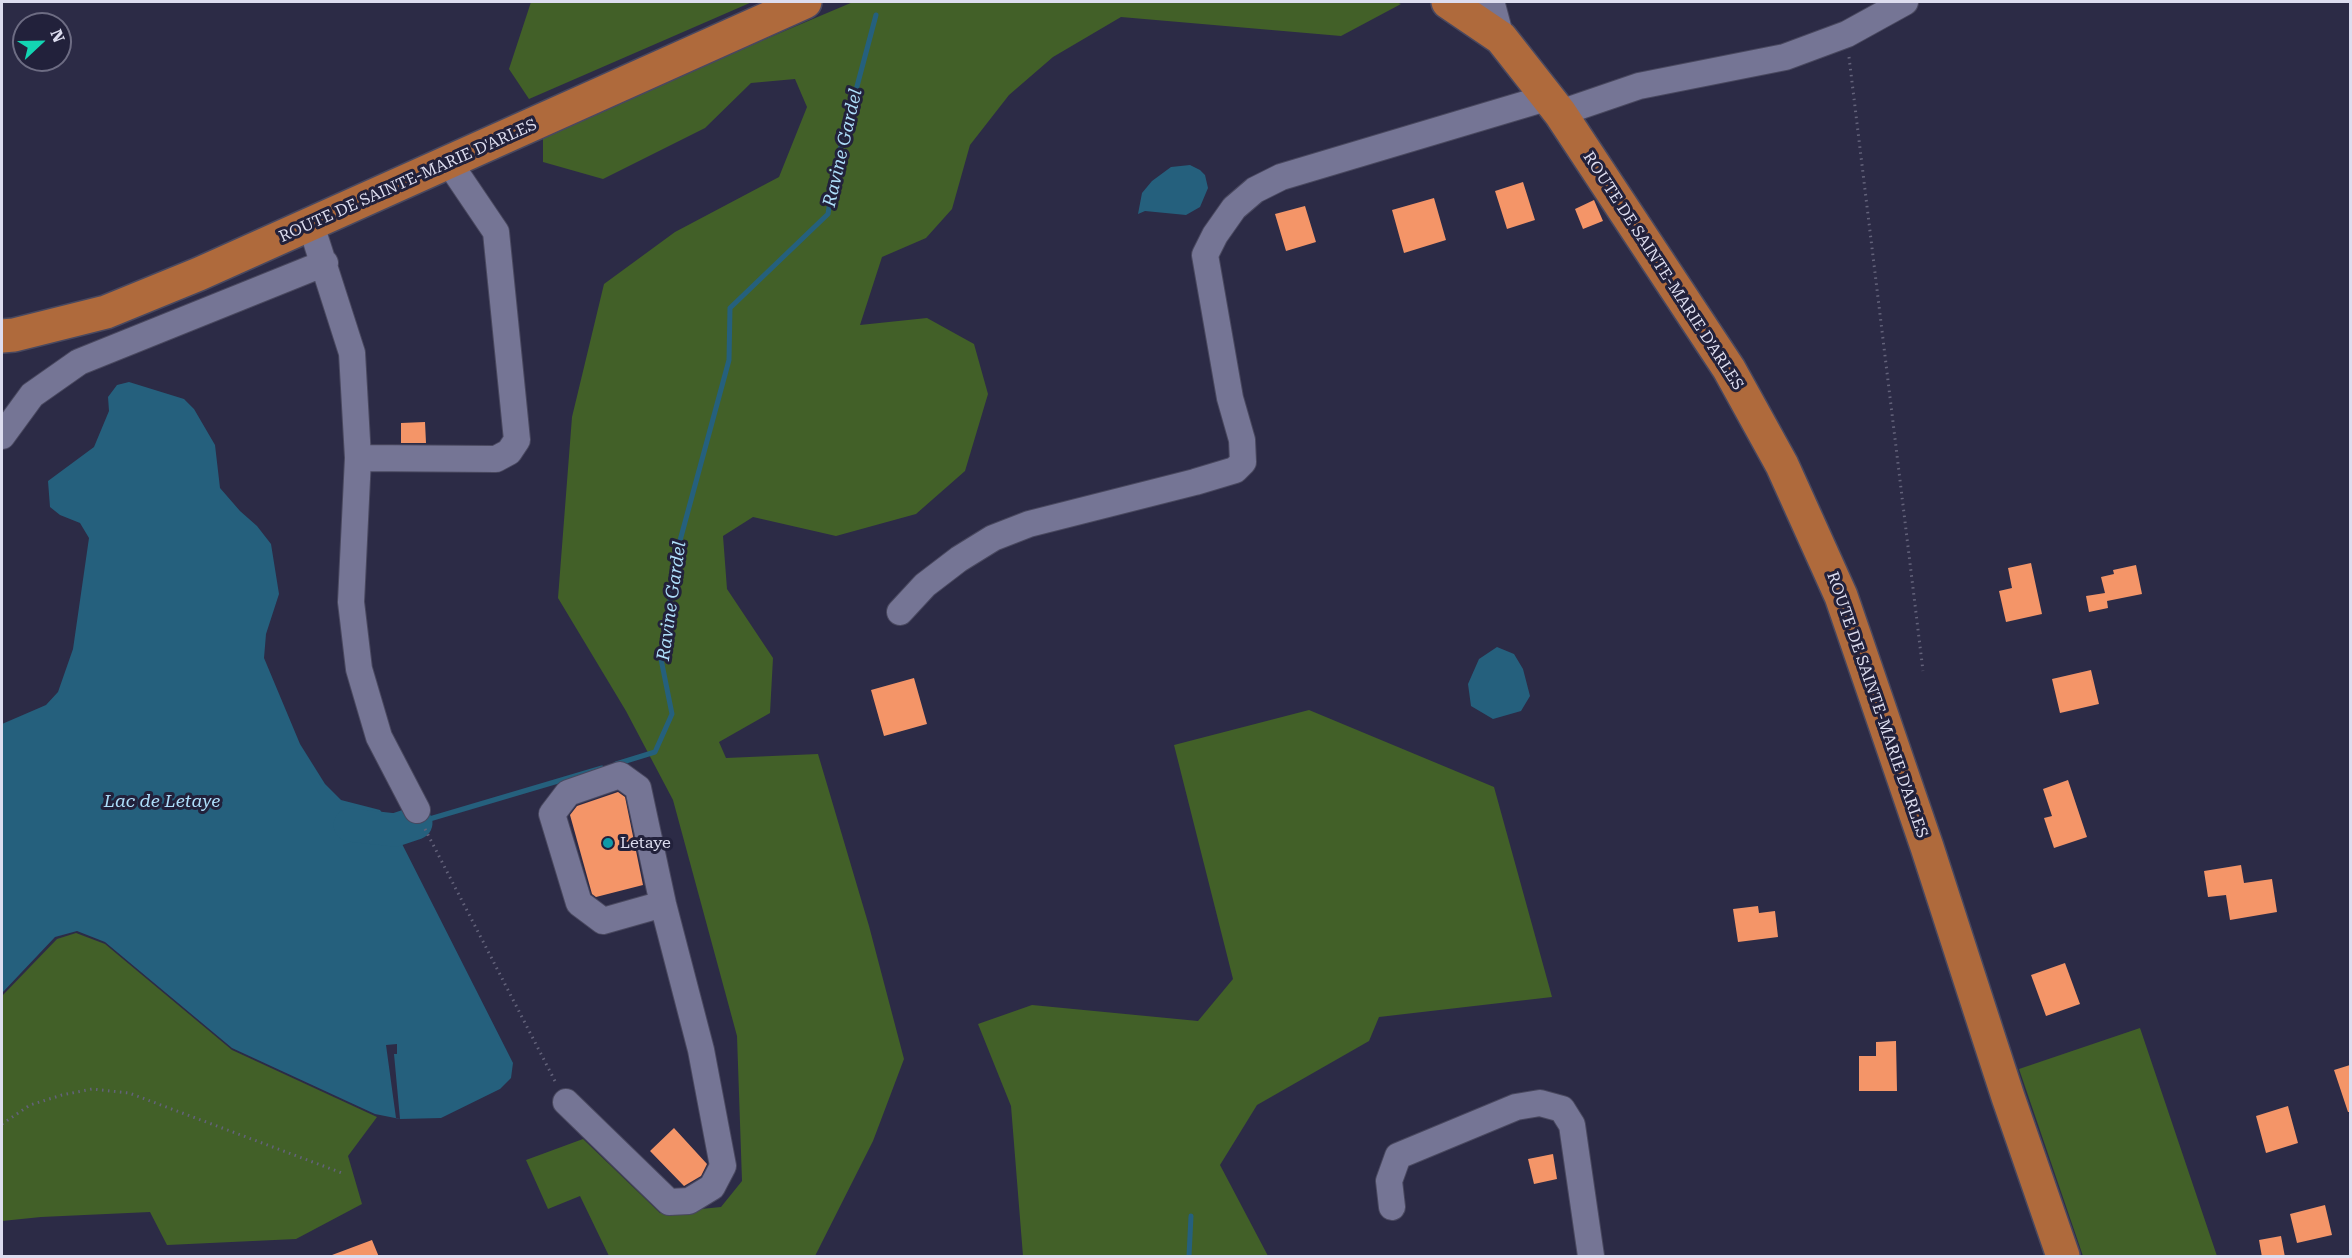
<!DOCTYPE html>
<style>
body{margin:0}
#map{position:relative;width:2352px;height:1258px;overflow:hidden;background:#2c2b46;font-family:"Roboto Serif",serif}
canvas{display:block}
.frame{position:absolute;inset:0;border:3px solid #ddddef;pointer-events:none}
.north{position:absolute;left:12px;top:12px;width:60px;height:60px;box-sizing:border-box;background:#22213b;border:2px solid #6d6c83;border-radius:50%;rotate:68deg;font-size:16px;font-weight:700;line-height:24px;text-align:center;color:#ddddef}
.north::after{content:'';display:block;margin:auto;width:21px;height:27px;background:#13d5b3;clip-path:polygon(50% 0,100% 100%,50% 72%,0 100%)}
</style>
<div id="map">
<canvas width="2352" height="1258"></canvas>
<div class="frame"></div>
<div class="north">N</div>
</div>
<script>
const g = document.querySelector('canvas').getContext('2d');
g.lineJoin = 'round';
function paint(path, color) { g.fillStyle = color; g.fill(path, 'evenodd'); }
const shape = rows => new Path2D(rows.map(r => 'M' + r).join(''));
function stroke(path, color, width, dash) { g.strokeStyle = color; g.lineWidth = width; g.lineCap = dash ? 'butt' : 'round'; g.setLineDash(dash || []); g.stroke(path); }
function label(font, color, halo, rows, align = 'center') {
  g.font = font + ' "Roboto Serif",serif'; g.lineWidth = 6; g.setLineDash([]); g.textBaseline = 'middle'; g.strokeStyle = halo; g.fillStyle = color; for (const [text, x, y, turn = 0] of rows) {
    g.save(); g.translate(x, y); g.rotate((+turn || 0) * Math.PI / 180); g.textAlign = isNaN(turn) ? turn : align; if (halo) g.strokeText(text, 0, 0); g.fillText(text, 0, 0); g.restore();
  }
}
const green = shape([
 [531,2,752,2,529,99,509,69],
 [853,2,1396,2,1401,4,1341,36,1121,17,1053,57,1009,95,970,145,952,209,926,238,882,257,860,325,927,318,974,344,988,394,965,471,916,514,836,536,753,517,723,536,727,589,773,658,770,713,719,742,726,758,818,754,869,926,904,1059,873,1141,815,1256,609,1256,580,1196,548,1209,526,1160,583,1139,660,1213,721,1207,742,1181,737,1036,673,800,626,711,558,598,572,417,604,284,675,232,779,177,807,107,795,79,751,83,705,128,603,179,543,162,543,138,676,77],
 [1309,710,1494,787,1552,997,1379,1017,1369,1041,1257,1105,1220,1165,1268,1256,1023,1256,1011,1106,978,1024,1032,1005,1198,1021,1233,979,1174,745],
 [76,933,105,944,232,1050,377,1117,348,1156,362,1204,296,1239,167,1245,150,1212,41,1217,2,1221,2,996,57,939],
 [2140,1028,2217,1256,2083,1256,2019,1069]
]);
const water = shape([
 [1190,165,1200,170,1205,175,1208,188,1200,207,1186,215,1145,211,1138,214,1142,193,1152,181,1171,167],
 [129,382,184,399,194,409,215,445,220,488,240,511,257,526,271,544,279,594,266,634,264,658,300,744,325,784,341,800,380,810,395,830,513,1063,511,1078,500,1089,441,1118,400,1119,375,1114,232,1048,105,942,77,931,55,937,2,993,2,724,46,705,58,692,73,649,89,538,80,523,60,515,50,507,48,481,94,447,109,411,108,397,117,385],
 [1497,647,1514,654,1523,669,1530,696,1521,711,1493,719,1471,706,1468,684,1479,659]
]);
const pier = shape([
 [397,1044,397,1054,394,1054,400,1119,396,1118,386,1045]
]);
const stream = shape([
 [616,764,655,752,672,714,661,659,678,548,729,360,730,308,828,214,835,169,876,15],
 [416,823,602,768],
 [1189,1256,1191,1216]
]);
const river = shape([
 [350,825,395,830,416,823]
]);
const building = shape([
 [1523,182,1535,220,1507,229,1495,191],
 [1434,198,1446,240,1404,253,1392,210],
 [1594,200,1603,221,1583,229,1575,209],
 [1305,206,1316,242,1286,251,1275,214],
 [425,422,426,443,401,443,401,423],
 [2031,563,2042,614,2006,622,1999,591,2012,588,2008,568],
 [2136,565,2142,594,2107,601,2108,608,2089,612,2086,596,2105,593,2101,577,2114,574,2113,570],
 [2091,670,2099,704,2060,713,2052,679],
 [914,678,927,724,884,736,871,690],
 [2068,780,2087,837,2054,848,2044,818,2052,816,2043,789],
 [618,792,625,797,643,885,596,897,592,894,570,815,577,806],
 [2241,865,2244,883,2272,879,2277,912,2230,920,2226,895,2208,897,2204,871],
 [1758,906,1759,913,1775,911,1778,937,1738,942,1733,909],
 [2065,963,2080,1004,2046,1016,2031,975],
 [1896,1041,1897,1091,1859,1091,1859,1056,1876,1056,1876,1042],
 [2350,1065,2350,1112,2348,1112,2334,1070],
 [2288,1106,2298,1143,2266,1153,2256,1116],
 [674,1128,707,1164,701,1176,684,1186,650,1151],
 [1553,1154,1557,1179,1534,1184,1528,1159],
 [2325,1205,2332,1235,2297,1243,2290,1214],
 [2281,1236,2285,1257,2262,1257,2259,1240],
 [372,1240,379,1257,332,1257,332,1255]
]);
const path = shape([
 [1849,57,1923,671],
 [425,829,557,1085],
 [2,1124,30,1105,62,1095,92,1089,129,1093,342,1173]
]);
const minor = shape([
 [1489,2,1493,8,1501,38],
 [1560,113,1639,86,1785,57,1847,34,1905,2],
 [311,225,352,353,358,458,351,602,359,669,379,737,417,810],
 [2,436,32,395,79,362,325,263],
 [358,458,496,459,509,452,517,440,496,232,448,161],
 [900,612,925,585,959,559,993,538,1029,524,1195,482,1235,470,1243,462,1242,440,1230,398,1205,255,1215,235,1234,208,1255,190,1281,177,1546,98],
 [566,1102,669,1202,689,1201,712,1187,723,1166,701,1050,663,904,638,788,620,775,568,793,552,814,579,903,603,921,663,904],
 [1392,1207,1389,1181,1398,1156,1516,1107,1540,1103,1562,1109,1572,1125,1591,1256]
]);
const major = shape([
 [1448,2,1501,38,1560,113,1729,369,1782,465,1841,596,1927,847,2008,1097,2063,1256],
 [2,336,14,335,106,312,199,274,805,2]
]);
const markers = [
 [608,843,6,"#0f9aa8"]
];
const streetNames = [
 ["ROUTE DE SAINTE-MARIE D'ARLES",408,181,-24],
 ["ROUTE DE SAINTE-MARIE D'ARLES",1663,271,57],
 ["ROUTE DE SAINTE-MARIE D'ARLES",1877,705,71]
];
const poiNames = [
 ["Letaye",620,843]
];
const waterNames = [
 ["Ravine Gardel",843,148,-77],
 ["Ravine Gardel",672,601,-82],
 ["Lac de Letaye",162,802]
];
paint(green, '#426028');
paint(water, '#25607d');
paint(pier, '#2c2b46');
stroke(stream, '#25607d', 5);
stroke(river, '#25607d', 33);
paint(building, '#f49568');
stroke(minor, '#49485f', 28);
stroke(major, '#49485f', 36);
stroke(path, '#63627a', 3, [1.5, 4.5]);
stroke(minor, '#757595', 26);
stroke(major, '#af6a3c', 33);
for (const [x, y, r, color] of markers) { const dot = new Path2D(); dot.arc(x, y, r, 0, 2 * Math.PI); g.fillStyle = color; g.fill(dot); stroke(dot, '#22213b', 2); }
label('16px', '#ddddef', '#22213b', streetNames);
label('16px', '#ddddef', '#22213b', poiNames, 'left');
label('italic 18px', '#aedffb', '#22213b', waterNames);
</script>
